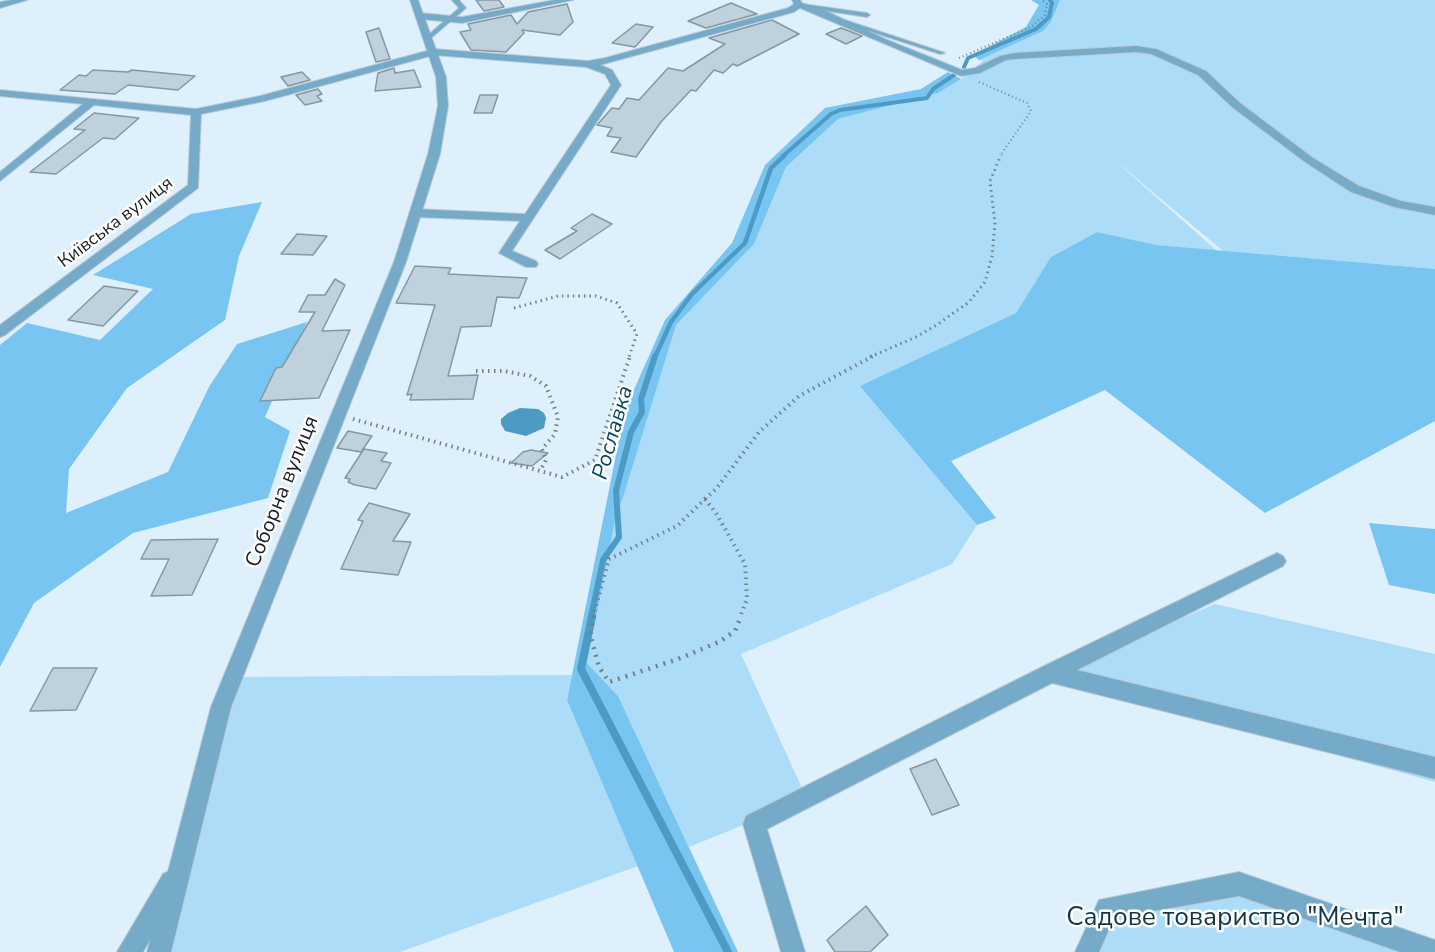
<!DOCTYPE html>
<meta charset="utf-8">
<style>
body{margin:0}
canvas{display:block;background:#ddf0fb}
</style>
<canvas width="1435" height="952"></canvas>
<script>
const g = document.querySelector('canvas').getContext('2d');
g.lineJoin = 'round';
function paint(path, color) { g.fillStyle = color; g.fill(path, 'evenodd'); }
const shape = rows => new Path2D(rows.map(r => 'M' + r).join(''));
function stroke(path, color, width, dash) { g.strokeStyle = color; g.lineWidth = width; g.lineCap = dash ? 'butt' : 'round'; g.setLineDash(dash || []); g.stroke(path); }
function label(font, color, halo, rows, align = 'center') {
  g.font = font + ' "Nunito Sans",sans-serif'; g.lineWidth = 5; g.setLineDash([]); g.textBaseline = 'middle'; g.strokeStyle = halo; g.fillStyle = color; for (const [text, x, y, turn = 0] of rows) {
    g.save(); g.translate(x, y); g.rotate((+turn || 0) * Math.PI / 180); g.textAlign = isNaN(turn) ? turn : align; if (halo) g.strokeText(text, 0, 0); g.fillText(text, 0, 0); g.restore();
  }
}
const green = shape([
 [1060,0,1435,0,1435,269,1223,251,1111,157,1217,251,1155,245,1097,232,1051,257,1016,313,861,386,977,525,952,564,741,654,807,799,689,847,618,696,587,663,616,516,676,325,754,244,786,167,838,119,938,93,961,79,983,61,979,60,1043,31,1051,22],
 [1215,604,1435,654,1435,782,1050,676],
 [572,675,567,700,638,866,400,952,159,952,233,677],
 [1239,884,1435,952,1081,952,1107,908]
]);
const forest = shape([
 [1031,0,1060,0,1051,22,1043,31,979,60,973,55,1026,27,1039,5],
 [948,72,961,79,938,93,838,119,786,167,754,244,676,325,623,497,616,516,587,663,618,696,738,952,674,952,567,700,625,410,665,320,732,243,765,165,825,108,921,89],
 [262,202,239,256,225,320,127,388,69,469,66,513,168,472,209,387,237,344,307,322,265,417,290,431,268,498,133,533,34,603,0,667,0,345,27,323,100,340,153,289,93,275,191,214],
 [1097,232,1156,245,1435,269,1435,421,1265,513,1105,390,951,461,996,518,977,525,860,386,1016,313,1051,257],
 [1369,523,1435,529,1435,594,1389,585]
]);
const water = shape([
 [520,408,538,409,544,413,546,418,544,428,526,436,505,431,501,424,501,419,508,413]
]);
const streamFar3 = shape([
 [964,67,968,58,1036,29,1049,17,1052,3,1050,0],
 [783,156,831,114,840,110,927,98,933,89,954,75]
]);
const streamFar2 = shape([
 [655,357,671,322,692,294,745,243,771,168,785,155]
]);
const streamFar1 = shape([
 [591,617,603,560,619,537,616,491,631,432,642,412,641,399,655,356]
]);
const stream = shape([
 [592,616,581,669,728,952]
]);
const building = shape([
 [476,0,499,0,504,7,484,11,476,0],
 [731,3,757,14,706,28,688,21,731,3],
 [567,4,573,22,560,35,522,30,524,33,506,52,471,50,460,32,471,30,468,24,511,15,517,24,528,12,567,4],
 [772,20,799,34,737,66,733,64,723,73,714,70,696,91,691,90,661,122,636,157,611,152,621,138,607,136,612,128,597,125,612,108,619,109,627,98,639,100,668,68,683,71,725,44,709,38,772,20],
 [636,24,653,27,635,47,612,43,636,24],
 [379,28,390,59,376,62,366,32,379,28],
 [841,28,862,36,846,44,826,34,841,28],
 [394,68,395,73,414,70,421,87,375,91,378,73,394,68],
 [93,70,128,72,132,70,195,76,178,90,128,85,115,94,60,90,79,75,86,76,93,70],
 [302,72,310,80,288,86,281,77,302,72],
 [318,89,322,94,317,96,322,101,305,105,296,95,318,89],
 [480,95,498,95,492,113,474,113,480,95],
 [94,113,139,118,115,139,103,138,56,174,30,172,85,130,74,129,94,113],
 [592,214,612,224,560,259,545,250,577,231,571,228,592,214],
 [297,234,327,236,313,255,281,254,297,234],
 [415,266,451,268,448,274,527,278,519,298,497,297,491,326,461,327,448,376,478,375,473,399,410,400,412,394,407,395,435,305,396,303,415,266],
 [335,279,345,285,322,331,350,330,319,398,260,401,276,368,282,367,315,312,299,312,308,295,325,295,335,279],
 [104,286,138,291,103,326,68,320,104,286],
 [348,431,372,436,361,452,337,448,348,431],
 [364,449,387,453,381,461,391,463,376,489,355,485,348,482,350,479,345,478,364,449],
 [531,450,548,453,532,466,511,463,523,452,531,450],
 [369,503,410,514,393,541,411,542,398,575,341,569,363,521,358,520,369,503],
 [218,539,192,595,151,596,169,559,141,559,151,540,218,539],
 [53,668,97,668,76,710,30,711,53,668],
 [936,759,959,805,932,815,910,769,936,759],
 [866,906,888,935,870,952,835,952,827,940,866,906]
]);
const pathFar3 = shape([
 [959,58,1031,27,1045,15,1047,4,1042,0],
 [979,82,1027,103,1031,111,1000,156]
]);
const pathFar2 = shape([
 [514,308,558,296,596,296,617,303,637,334,629,357],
 [870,357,916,337,938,324,969,302,985,282,992,256,995,223,990,181,1001,155]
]);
const pathFar1 = shape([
 [476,371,504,371,530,376,546,386,558,417,555,434,542,449,546,460,540,471],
 [353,419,562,477,595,460,630,356],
 [705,499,716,513,745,564,747,599,740,617],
 [705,499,716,489,759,432,799,396,873,356],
 [593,617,609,559,677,526,705,499]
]);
const path = shape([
 [594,616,590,634,599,667,609,682,678,659,719,642,735,631,741,616]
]);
const service = shape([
 [452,0,459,0,466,8,430,39,426,39,426,37,459,8,452,0],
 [803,4,867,13,870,15,867,17,801,7,800,6,803,4],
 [841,20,845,20,945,53,940,54,841,22,841,20]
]);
const minor = shape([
 [11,0,27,0,0,8,0,2,11,0],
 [555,0,573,0,462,23,420,19,416,16,420,13,462,17,555,0],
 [792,0,800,0,802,3,826,11,885,39,962,70,975,68,1000,56,1015,53,1136,46,1156,49,1206,71,1240,103,1313,158,1359,186,1401,201,1435,207,1435,215,1394,207,1351,192,1305,162,1232,107,1198,75,1151,54,1136,52,1015,59,1006,60,980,73,961,76,800,8,794,12,600,65,612,70,621,85,512,251,536,261,538,264,536,267,526,267,499,253,520,221,415,217,409,213,415,209,525,214,611,85,605,74,586,67,434,55,265,101,201,114,198,188,5,335,0,337,0,325,188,185,191,115,94,105,0,181,0,172,83,104,0,96,0,90,196,109,260,96,434,49,588,61,605,58,788,8,794,4,792,0],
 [1277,553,1283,556,1286,561,1283,566,1077,670,1435,757,1435,779,1052,683,767,829,805,952,781,952,743,824,746,816,1044,666,1277,553],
 [171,870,179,874,183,882,143,952,117,952,163,874,171,870],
 [1239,872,1435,940,1435,952,1400,952,1239,896,1114,918,1099,952,1075,952,1099,900,1239,872]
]);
const tertiary = shape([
 [410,0,418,0,446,77,448,106,440,154,406,262,231,707,171,952,147,952,211,707,394,262,428,154,438,106,436,77,410,0]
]);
const farStreetnames = [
 ["Київська вулиця",116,223,-37]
];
const streetNames = [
 ["Соборна вулиця",283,492,-68]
];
const waterNames = [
 ["Рославка",614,433,-74]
];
const nearParknames = [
 ["Садове товариство \"Мечта\"",1235,919]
];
paint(green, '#acdcf8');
paint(forest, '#77c5f0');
paint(water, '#4d9bc5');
stroke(streamFar3, '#4d9bc5', 4);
stroke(streamFar2, '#4d9bc5', 4.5);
stroke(streamFar1, '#4d9bc5', 6);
stroke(stream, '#4d9bc5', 8);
paint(building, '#bfd1dc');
stroke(building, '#8697a2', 1.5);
stroke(service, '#bacad4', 2);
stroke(minor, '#bacad4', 2);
stroke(tertiary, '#bacad4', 2);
stroke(pathFar3, '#748188', 2, [1, 3]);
stroke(pathFar2, '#748188', 3, [1.5, 4]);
stroke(pathFar1, '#748188', 4, [1.5, 4.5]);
stroke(path, '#748188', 4.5, [2, 6]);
paint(service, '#75aac8');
paint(minor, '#75aac8');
paint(tertiary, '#75aac8');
label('18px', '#181f23', '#fff', farStreetnames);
label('21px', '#181f23', '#fff', streetNames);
label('italic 22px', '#004461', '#fff', waterNames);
label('26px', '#123548', '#fff', nearParknames);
</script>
